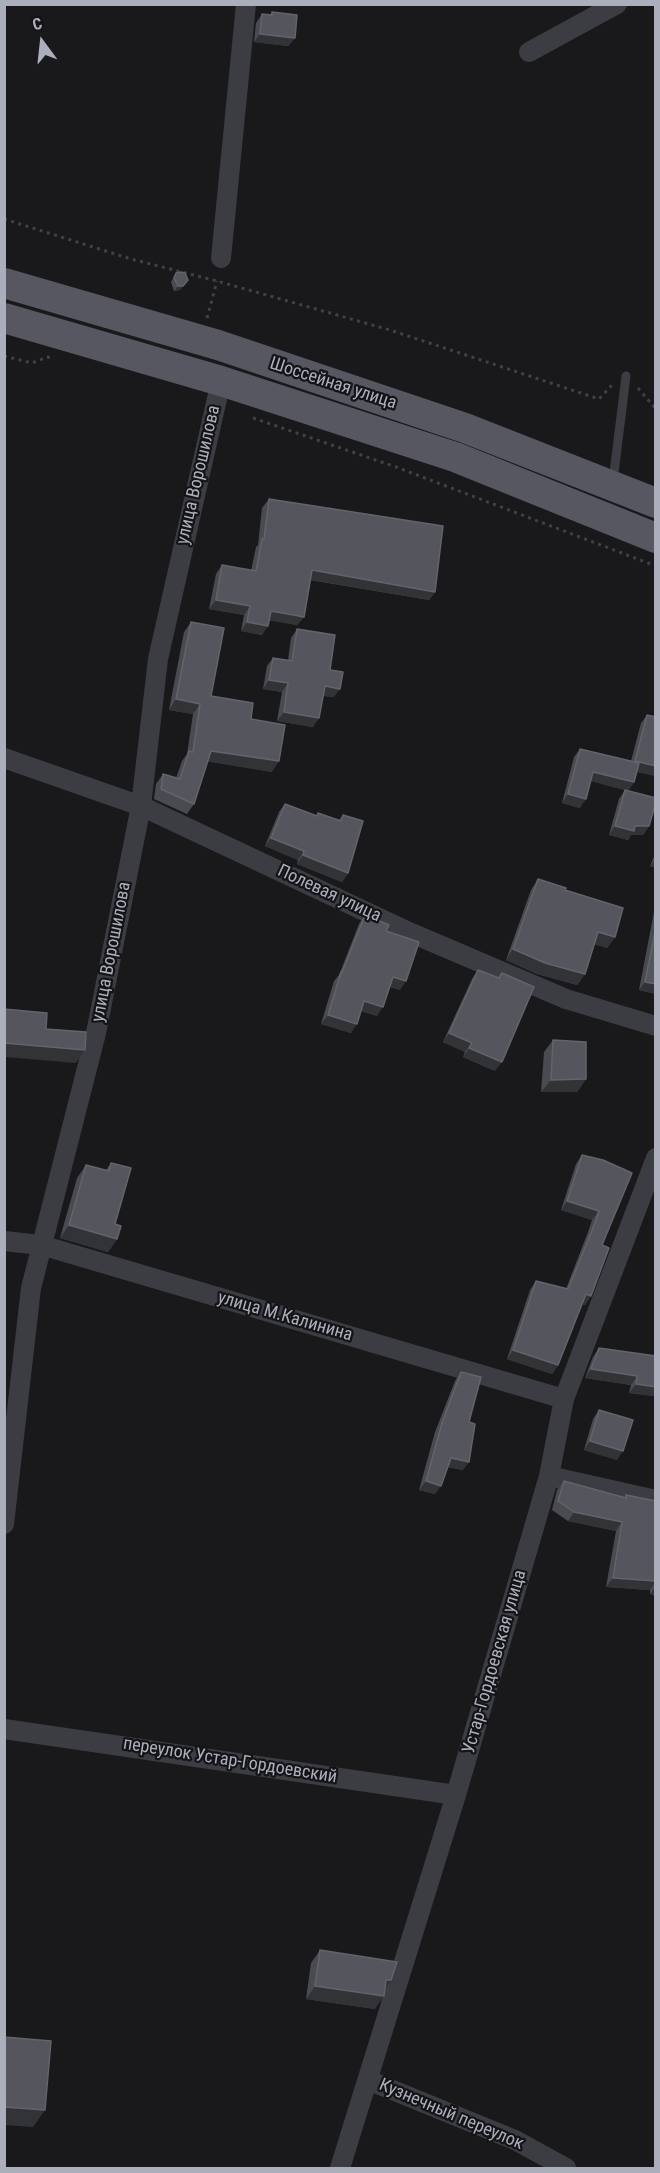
<!DOCTYPE html>
<meta charset="utf-8">
<style>
body{margin:0}
#map{position:relative;width:660px;height:2173px;overflow:hidden;background:#19191c;font-family:"Roboto Condensed",sans-serif}
canvas{display:block}
.frame{position:absolute;inset:0;border:6px solid #abafbc;pointer-events:none}
.north{position:absolute;left:12px;top:12px;width:60px;height:60px;-webkit-text-stroke:4px #141417;paint-order:stroke;rotate:345deg;font-size:16px;font-weight:700;line-height:24px;text-align:center;color:#abafbc}
.north::after{content:'';display:block;margin:auto;width:21px;height:27px;background:#abafbc;clip-path:polygon(50% 0,100% 100%,50% 72%,0 100%)}
</style>
<div id="map">
<canvas width="660" height="2173"></canvas>
<div class="frame"></div>
<div class="north">С</div>
</div>
<script>
const g = document.querySelector('canvas').getContext('2d');
g.lineJoin = 'round';
const shape = rows => new Path2D(rows.map(r => 'M' + r).join(''));
function stroke(path, color, width, dash) { g.strokeStyle = color; g.lineWidth = width; g.lineCap = dash ? 'butt' : 'round'; g.setLineDash(dash || []); g.stroke(path); }
function paint(path, color) { g.fillStyle = color; g.fill(path, 'evenodd'); }
function label(font, color, halo, rows, align = 'center') {
  g.font = font + ' "Roboto Condensed",sans-serif'; g.lineWidth = 4.5; g.setLineDash([]); g.textBaseline = 'middle'; g.strokeStyle = halo; g.fillStyle = color; for (const [text, x, y, turn = 0] of rows) {
    g.save(); g.translate(x, y); g.rotate((+turn || 0) * Math.PI / 180); g.textAlign = isNaN(turn) ? turn : align; if (halo) g.strokeText(text, 0, 0); g.fillText(text, 0, 0); g.restore();
  }
}
const path = shape([
 [4,219,131,259,217,281,390,330,599,399,612,385],
 [207,318,217,281],
 [4,356,32,363,47,357,52,358],
 [638,388,656,409],
 [253,418,396,467,656,566]
]);
const service = shape([
 [613,481,626,376]
]);
const minor = shape([
 [529,52,617,4],
 [221,258,246,4],
 [4,758,141,806,409,932,566,999,656,1026],
 [4,1241,41,1245,564,1399],
 [549,1476,656,1500],
 [4,1524,31,1288,96,1033,141,806,158,659,221,381],
 [4,1729,456,1795],
 [368,2080,515,2140,566,2168],
 [340,2168,456,1795,549,1476,564,1399,656,1158]
]);
const primary = shape([
 [4,283,218,345,465,428,656,503],
 [4,318,221,381,455,457,656,538]
]);
const wall = shape([
 [272,12,295,38,288,46,254,42,256,23,262,14,270,15],
 [176,273,180,290,174,291,171,282],
 [269,499,435,592,429,600,310,580,304,617,297,625,270,620,262,635,241,631,244,615,209,609,216,574,222,565,251,571,256,547,258,545,262,508],
 [191,622,211,696,251,719,272,772,208,761,194,804,187,814,154,799,156,784,163,774,176,778,182,761,187,754,193,714,169,710,184,632],
 [297,629,330,670,334,697,323,696,313,727,277,721,282,692,263,689,267,666,273,658,288,660,291,638],
 [647,715,656,776,637,772,634,782,628,791,649,826,643,835,631,835,628,840,609,835,619,799,625,790,591,781,580,808,562,803,574,757,580,749,631,761,641,723],
 [285,804,316,816,318,813,339,820,343,815,348,873,342,882,297,864,298,860,265,846,279,812],
 [656,852,656,868,650,866],
 [538,879,565,890,615,937,607,948,594,944,585,974,577,985,537,974,506,960,531,890],
 [656,910,656,994,639,990,654,912],
 [365,915,386,931,400,990,390,987,377,1016,361,1011,351,1033,321,1024,334,981,339,975,359,924],
 [478,970,498,978,502,973,495,1071,463,1057,465,1052,443,1042,472,979],
 [553,1040,586,1079,577,1092,541,1092,544,1052],
 [582,1155,603,1160,602,1245,591,1296,585,1305,582,1304,558,1365,552,1374,507,1359,530,1290,536,1281,566,1289,588,1232,592,1220,561,1210,576,1164],
 [111,1163,115,1224,117,1239,108,1252,60,1238,77,1178,86,1165,106,1170],
 [599,1348,656,1356,654,1396,629,1393,631,1385,585,1378,593,1357],
 [461,1372,463,1470,447,1467,435,1494,419,1490,435,1432,455,1381],
 [599,1410,617,1460,584,1450,593,1419],
 [564,1481,624,1498,626,1495,656,1501,656,1595,650,1594,650,1590,606,1587,616,1531,568,1521,552,1510,557,1490],
 [320,1950,375,2009,306,1999,311,1963]
]);
const shadedWall = shape([
 [260,34,295,38,288,46,254,42],
 [188,280,180,290,174,291,178,286],
 [312,570,435,592,429,600,306,579],
 [216,600,250,606,244,615,209,609],
 [271,611,304,617,297,625,265,620],
 [247,622,268,626,262,635,241,631],
 [269,680,288,683,282,692,263,689],
 [325,686,340,689,334,697,318,695],
 [176,699,200,704,193,714,169,710],
 [284,712,319,718,313,727,277,721],
 [211,751,279,761,272,772,204,761],
 [635,761,656,766,656,776,628,770],
 [593,772,634,782,628,791,587,780],
 [568,794,586,799,580,808,562,803],
 [615,826,649,826,643,835,631,835,628,840,609,835],
 [271,838,304,851,298,860,265,846],
 [303,855,348,873,342,882,297,864],
 [656,858,656,868,650,866],
 [598,932,615,937,607,948,590,943],
 [513,949,585,974,577,985,537,974,506,960],
 [393,977,406,981,400,990,387,986],
 [645,982,656,984,656,994,639,990],
 [364,1001,383,1007,377,1016,358,1010],
 [328,1015,357,1024,351,1033,321,1024],
 [449,1033,472,1043,465,1052,443,1042],
 [4,1043,85,1050,76,1063,4,1057],
 [469,1048,502,1062,495,1071,463,1057],
 [586,1079,577,1092,541,1092,551,1080],
 [567,1201,599,1211,592,1220,561,1210],
 [69,1225,117,1239,108,1252,60,1238],
 [586,1294,591,1296,585,1305,580,1303],
 [513,1350,558,1365,552,1374,507,1359],
 [591,1369,637,1376,631,1385,585,1378],
 [636,1384,656,1387,656,1394,654,1396,629,1393],
 [590,1441,623,1451,617,1460,584,1450],
 [451,1458,469,1462,463,1470,444,1466],
 [426,1481,441,1486,435,1494,419,1490],
 [574,1512,622,1522,616,1531,568,1521],
 [613,1578,656,1581,656,1582,650,1590,606,1587],
 [656,1586,656,1595,650,1594],
 [386,1980,391,1980,382,1993],
 [315,1986,384,1996,375,2009,306,1999],
 [4,2107,45,2110,33,2127,4,2125]
]);
const building = shape([
 [272,12,297,15,295,38,260,34,262,14,272,15,272,12],
 [181,272,185,273,188,280,183,286,178,286,174,278,176,273,181,272],
 [269,499,443,526,435,592,312,570,304,617,271,611,268,626,247,622,250,606,216,600,222,565,256,571,262,539,264,539,269,499],
 [191,622,224,628,211,696,253,703,251,719,285,725,279,761,211,751,194,804,161,789,163,774,180,779,189,751,193,752,200,704,176,699,191,622],
 [297,629,335,635,330,670,343,672,340,689,325,686,319,718,284,712,288,683,269,680,273,658,292,661,297,629],
 [647,715,656,717,656,766,635,761,647,715],
 [580,749,639,763,634,782,593,772,586,799,568,794,580,749],
 [625,790,656,798,656,802,649,826,635,826,634,831,615,826,625,790],
 [285,804,317,816,318,813,341,821,343,815,363,821,348,873,303,855,304,851,271,838,285,804],
 [538,879,566,888,565,890,623,908,615,937,598,932,585,974,545,963,513,949,538,879],
 [365,915,389,925,386,931,419,942,406,981,393,977,383,1007,364,1001,357,1024,328,1015,341,972,342,972,365,915],
 [656,927,656,984,645,982,656,927],
 [478,970,499,978,502,973,534,987,502,1062,469,1048,472,1043,449,1033,478,970],
 [4,1009,47,1013,46,1029,86,1032,85,1050,4,1043,4,1009],
 [553,1040,586,1042,586,1079,551,1080,553,1040],
 [582,1155,603,1160,632,1173,602,1245,609,1248,591,1296,586,1294,558,1365,513,1350,536,1281,568,1289,595,1223,599,1211,567,1201,582,1155],
 [111,1163,131,1168,115,1224,121,1226,117,1239,69,1225,86,1165,109,1171,111,1163],
 [599,1348,656,1356,656,1387,636,1384,637,1376,591,1369,599,1348],
 [461,1372,481,1377,469,1422,475,1424,469,1462,451,1458,441,1486,426,1481,442,1423,461,1372],
 [599,1410,633,1420,623,1451,590,1441,599,1410],
 [564,1481,626,1498,626,1495,656,1501,656,1581,613,1578,622,1522,574,1512,558,1501,564,1481],
 [320,1950,397,1962,391,1980,386,1980,384,1996,315,1986,320,1950],
 [4,2037,51,2041,45,2110,4,2107,4,2037]
]);
const streetNames = [
 ["Шоссейная улица",333,384,18],
 ["улица Ворошилова",199,475,-77],
 ["Полевая улица",329,894,25],
 ["улица Ворошилова",112,952,-79],
 ["улица М.Калинина",285,1317,16],
 ["Устар-Гордоевская улица",495,1662,-74],
 ["переулок Устар-Гордоевский",230,1761,9],
 ["Кузнечный переулок",451,2115,23]
];
stroke(path, '#404148', 3, [3, 4.5]);
stroke(service, '#3c3c43', 9);
stroke(minor, '#3c3c43', 20);
stroke(primary, '#565760', 30);
paint(wall, '#4a4b51');
paint(shadedWall, '#323337');
paint(building, '#55565d');
stroke(building, '#62646c', 1.5);
label('18px', '#abafbc', '#141417', streetNames);
</script>
